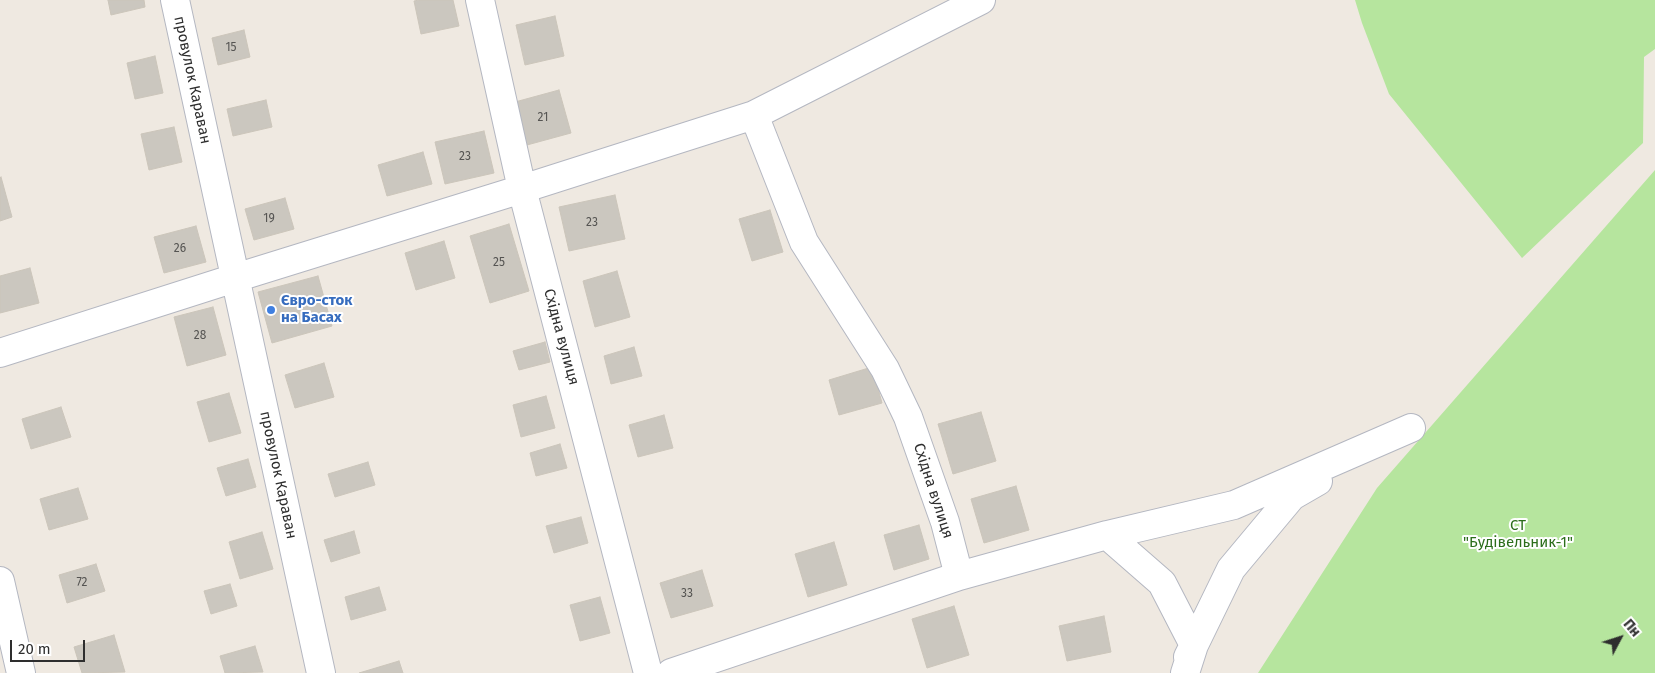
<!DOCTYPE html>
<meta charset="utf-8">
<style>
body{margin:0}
#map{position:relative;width:1655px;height:673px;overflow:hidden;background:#efe9e1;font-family:"Fira Sans",sans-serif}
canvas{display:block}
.north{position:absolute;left:1595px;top:613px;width:50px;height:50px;-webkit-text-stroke:4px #fff;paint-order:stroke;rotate:50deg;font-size:14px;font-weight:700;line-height:20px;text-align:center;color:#2e2e2e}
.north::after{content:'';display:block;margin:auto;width:18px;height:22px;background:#2e2e2e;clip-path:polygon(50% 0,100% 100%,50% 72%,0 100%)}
.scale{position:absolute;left:10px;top:640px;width:75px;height:22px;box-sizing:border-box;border:2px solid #2e2e2e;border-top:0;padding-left:6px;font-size:15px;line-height:18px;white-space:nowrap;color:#2e2e2e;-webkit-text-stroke:4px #fff;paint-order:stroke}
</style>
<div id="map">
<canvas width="1655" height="673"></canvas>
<div class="north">Пн</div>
<div class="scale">20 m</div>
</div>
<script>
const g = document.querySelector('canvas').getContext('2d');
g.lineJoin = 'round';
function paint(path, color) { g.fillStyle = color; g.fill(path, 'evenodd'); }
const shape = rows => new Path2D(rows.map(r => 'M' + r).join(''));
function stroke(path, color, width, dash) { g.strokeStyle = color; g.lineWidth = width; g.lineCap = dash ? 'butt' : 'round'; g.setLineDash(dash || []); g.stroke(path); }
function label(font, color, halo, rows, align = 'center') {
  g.font = font + ' "Fira Sans",sans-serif'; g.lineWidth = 4; g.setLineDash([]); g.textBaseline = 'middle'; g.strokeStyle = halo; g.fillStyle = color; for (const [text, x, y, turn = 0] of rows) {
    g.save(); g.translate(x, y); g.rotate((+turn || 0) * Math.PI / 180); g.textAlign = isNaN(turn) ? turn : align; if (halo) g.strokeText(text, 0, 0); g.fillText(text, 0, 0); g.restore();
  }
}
const green = shape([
 [1355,0,1655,0,1655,49,1644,57,1643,143,1522,258,1389,94,1362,23],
 [1655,170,1655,673,1258,673,1377,488]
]);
const building = shape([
 [108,0,144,0,145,7,111,15,108,0],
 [419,0,453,0,459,26,421,34,414,1,419,0],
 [555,16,564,56,525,65,516,25,555,16],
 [244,30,250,57,218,65,212,38,244,30],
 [155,56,163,93,135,99,127,63,155,56],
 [559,90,571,133,527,145,515,102,559,90],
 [266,100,272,127,233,136,227,109,266,100],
 [174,127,182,162,149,170,141,134,174,127],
 [484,131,494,173,445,184,435,142,484,131],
 [423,152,432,184,387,196,378,165,423,152],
 [1,177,12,217,0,221,0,178,1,177],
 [615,195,625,239,569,251,559,207,615,195],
 [285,198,294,229,254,240,245,209,285,198],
 [770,210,783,252,752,261,739,219,770,210],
 [509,224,529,291,490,303,470,236,509,224],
 [196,226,206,262,164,273,154,237,196,226],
 [444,241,455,278,416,290,405,253,444,241],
 [30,268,39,303,0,313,0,276,30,268],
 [617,271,630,317,595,327,583,281,617,271],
 [318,276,332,326,272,343,258,292,318,276],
 [213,307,226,355,187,366,174,317,213,307],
 [545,342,550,362,519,370,513,351,545,342],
 [634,347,642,376,611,384,604,356,634,347],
 [324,363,334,397,295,408,285,375,324,363],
 [872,367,882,403,839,415,829,380,872,367],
 [229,393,241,433,209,442,197,402,229,393],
 [546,396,555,428,521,437,513,405,546,396],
 [61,407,71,437,31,449,22,419,61,407],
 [981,412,996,461,953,474,938,424,981,412],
 [664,415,673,448,638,457,629,425,664,415],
 [560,444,567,468,536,476,530,453,560,444],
 [248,459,256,487,226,496,217,468,248,459],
 [368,462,375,485,335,497,328,474,368,462],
 [1016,486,1029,530,984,543,971,499,1016,486],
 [78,488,88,519,49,530,40,499,78,488],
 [581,517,588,543,554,553,546,526,581,517],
 [919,525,929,559,894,570,884,535,919,525],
 [354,531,360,553,331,562,324,540,354,531],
 [262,532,273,569,240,579,229,542,262,532],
 [834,542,847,585,808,597,795,554,834,542],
 [96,564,105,591,67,603,59,575,96,564],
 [702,570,713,606,671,618,660,583,702,570],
 [230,584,237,606,211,614,204,591,230,584],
 [379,587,386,610,351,620,345,597,379,587],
 [600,597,610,633,580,641,570,605,600,597],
 [954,606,969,655,927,668,912,619,954,606],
 [1104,616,1111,652,1067,661,1059,626,1104,616],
 [114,635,125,672,82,673,74,647,114,635],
 [255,646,263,672,225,673,220,656,255,646],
 [399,661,403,673,359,673,399,661]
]);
const minor = shape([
 [175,0,321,673],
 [480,0,522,189,648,673],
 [754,115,804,242,885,369,908,417,945,522,959,576],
 [0,353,235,278,522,189,754,115,981,0],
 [1107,535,1162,583,1194,645,1188,657],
 [0,581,21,673],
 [671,673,959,576,1107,535,1234,505,1411,428],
 [1185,673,1194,645,1231,569,1292,496,1318,481]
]);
const markers = [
 [271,310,5,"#3f7fe0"]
];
const numberNames = [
 ["15",231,48],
 ["21",543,118],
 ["23",465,157],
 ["19",269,219],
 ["23",592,223],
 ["26",180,249],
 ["25",499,263],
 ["28",200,336],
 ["72",82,583],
 ["33",687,594]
];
const streetNames = [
 ["провулок Караван",192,80,78],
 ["Східна вулиця",561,337,75],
 ["провулок Караван",278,475,78],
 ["Східна вулиця",933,491,72]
];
const shopNames = [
 ["Євро-сток",281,301],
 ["на Басах",281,318]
];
const parkNames = [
 ["СТ",1518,526],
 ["\"Будівельник-1\"",1518,543]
];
paint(green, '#b6e59e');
paint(building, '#cbc7bf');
stroke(building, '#cbc5ba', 1);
stroke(minor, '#b4b7c1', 30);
stroke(minor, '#fff', 28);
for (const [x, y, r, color] of markers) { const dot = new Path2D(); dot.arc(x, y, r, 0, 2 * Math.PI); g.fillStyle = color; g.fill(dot); stroke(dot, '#fff', 2); }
label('12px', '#555452', null, numberNames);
label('15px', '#2e2e2e', '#fff', streetNames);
label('bold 15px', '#366cbe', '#fff', shopNames, 'left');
label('15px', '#2c6e1b', '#fff', parkNames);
</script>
